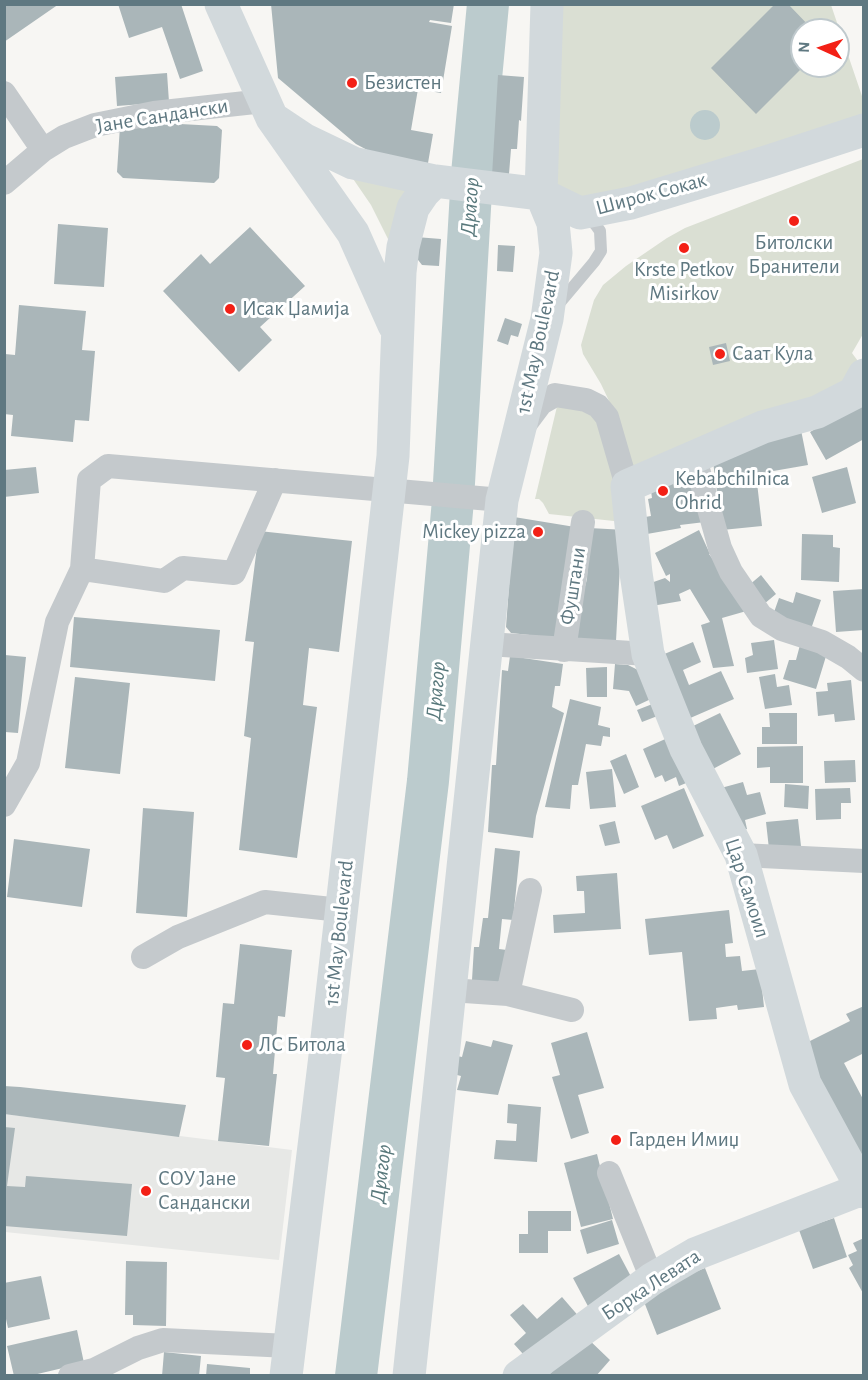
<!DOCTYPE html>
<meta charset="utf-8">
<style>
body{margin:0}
#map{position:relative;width:868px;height:1380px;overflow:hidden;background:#f7f6f3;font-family:"Alegreya Sans",sans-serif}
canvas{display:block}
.frame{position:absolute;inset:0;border:6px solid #5f7881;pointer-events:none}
.north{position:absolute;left:790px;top:18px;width:60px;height:60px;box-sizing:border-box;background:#fff;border:2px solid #bfc9cd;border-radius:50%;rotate:273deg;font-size:16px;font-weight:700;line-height:24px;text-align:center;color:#5f7881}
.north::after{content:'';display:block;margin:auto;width:21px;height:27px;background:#f32016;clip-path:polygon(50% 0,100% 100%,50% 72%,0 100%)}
</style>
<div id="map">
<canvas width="868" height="1380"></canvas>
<div class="frame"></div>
<div class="north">N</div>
</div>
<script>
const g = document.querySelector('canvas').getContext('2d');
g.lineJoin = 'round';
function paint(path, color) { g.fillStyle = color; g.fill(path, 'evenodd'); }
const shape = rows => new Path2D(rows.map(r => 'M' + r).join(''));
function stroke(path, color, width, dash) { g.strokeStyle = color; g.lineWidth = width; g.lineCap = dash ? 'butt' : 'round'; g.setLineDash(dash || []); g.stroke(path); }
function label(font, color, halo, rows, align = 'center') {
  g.font = font + ' "Alegreya Sans",sans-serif'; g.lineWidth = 6; g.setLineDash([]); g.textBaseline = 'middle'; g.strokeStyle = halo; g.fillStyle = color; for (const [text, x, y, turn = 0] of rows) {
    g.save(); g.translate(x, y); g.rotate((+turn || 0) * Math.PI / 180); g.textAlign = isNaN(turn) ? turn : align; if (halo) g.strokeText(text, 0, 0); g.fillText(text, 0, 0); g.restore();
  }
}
const built = shape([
 [4,1114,292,1150,279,1260,5,1232]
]);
const green = shape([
 [547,5,831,5,863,99,863,130,631,203,541,194],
 [802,30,838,30,838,66,802,66],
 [863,159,863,334,852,353,863,368,864,375,629,483,610,403,601,384,583,354,581,345,594,300,603,285,626,266,667,238,685,228],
 [347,170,410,189,392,247,371,205],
 [559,398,597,409,623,522,549,514,543,503,539,499,535,499]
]);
const water = shape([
 '690 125a15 15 0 1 1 30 0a15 15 0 1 1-30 0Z'
]);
const river = shape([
 [356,1376,428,781,453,500,472,174,488,4]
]);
const building = shape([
 [4,4,59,4,4,42],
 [118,4,181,4,203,71,180,79,162,27,129,38],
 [271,4,454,4,451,23,430,20,429,22,452,26,441,93,418,89,411,130,433,134,428,163,384,159,356,144,278,78],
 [775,4,788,4,813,30,802,30,802,66,804,66,756,114,711,68],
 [167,73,169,102,117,106,115,77],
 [498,75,524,77,521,121,519,120,517,149,511,149,509,174,492,176],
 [125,121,217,126,222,130,219,178,214,183,123,178,117,172,120,126],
 [58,224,108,228,104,287,54,284],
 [250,227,305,286,260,327,272,340,239,372,163,291,201,254,210,264],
 [416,237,441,239,439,266,422,265,415,256],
 [498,245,515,246,513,272,497,271],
 [19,305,86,311,82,350,95,351,89,421,75,420,73,442,11,436,13,415,4,414,4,357,5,354,15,355],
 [505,318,522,324,518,337,511,335,508,345,497,341],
 [726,343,730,361,713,365,709,347],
 [864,395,864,439,826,460,810,432,856,405],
 [801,430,808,465,756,474,762,526,722,530,712,454,755,438],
 [36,467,39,493,4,497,4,470],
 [847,467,856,503,822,513,812,477],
 [673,480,674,488,700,484,705,522,680,525,681,528,647,534,645,517,651,516,648,499,652,498,650,484],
 [514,517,575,527,557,638,511,633,506,627],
 [589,528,626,530,620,565,616,641,570,641,587,579],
 [699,530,710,554,709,554,750,610,722,618,734,666,713,668,701,625,710,622,690,589,679,594,681,601,646,607,645,585,665,578,670,582,670,574,666,576,655,553],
 [259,531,352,541,339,652,309,648,303,705,317,707,297,858,239,850,251,738,244,736,254,642,245,641],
 [802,534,833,535,833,547,840,548,839,582,801,580],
 [761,575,776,594,764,604,748,586],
 [864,589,864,630,836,632,833,591],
 [796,592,821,600,811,629,773,615,779,598,793,603],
 [74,617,220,630,215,681,70,667],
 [774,640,778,669,747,673,745,658,753,655,751,643],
 [693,642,701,662,683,670,689,685,721,671,734,699,688,719,662,655],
 [800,645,827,653,816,689,783,679,789,660,796,660],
 [5,655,26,657,18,733,5,732],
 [510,656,563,664,560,686,555,686,552,707,564,713,536,816,533,838,488,832,492,765,496,765,502,670,508,671],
 [615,664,628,665,642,672,653,698,636,706,629,691,613,689],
 [607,667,607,697,587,697,586,668],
 [775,674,777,687,789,685,792,705,765,709,759,677],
 [75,677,130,683,120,774,65,768],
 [851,680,855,720,835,722,834,714,818,716,816,692,828,691,827,683],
 [570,699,601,707,598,725,610,728,610,737,603,736,601,746,586,744,578,785,572,785,570,809,545,807],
 [655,703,660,715,642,722,637,710],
 [720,713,741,754,711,770,689,728],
 [769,713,797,713,797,744,762,744,762,727,770,727],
 [672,736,691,781,679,786,676,777,665,782,662,775,655,778,643,749],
 [803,746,803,783,770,783,770,767,757,768,757,747],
 [626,754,639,787,624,794,610,761],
 [855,760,856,782,825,783,824,761],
 [612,769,616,807,590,809,586,772],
 [743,782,747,795,760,792,766,814,745,820,747,829,734,833,721,788],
 [785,784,809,786,808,809,784,807],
 [684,788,704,836,673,849,667,835,655,840,641,806],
 [850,788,851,803,841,803,841,819,816,820,815,789],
 [143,808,194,812,187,917,136,913],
 [798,819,801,846,769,849,766,822],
 [615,821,620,843,605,846,599,825],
 [14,839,90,849,82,907,7,897],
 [495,848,520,851,513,920,502,919,499,949,507,950,504,986,472,980,474,947,479,947,483,918,488,918],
 [617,873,621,929,554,933,553,915,585,913,584,891,577,891,576,876],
 [729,910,733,943,725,944,726,957,740,956,742,971,760,969,764,1007,738,1010,737,1005,716,1008,717,1019,689,1021,682,952,649,955,645,919],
 [240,944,292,950,285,1017,278,1016,273,1074,277,1074,269,1146,218,1141,225,1078,216,1077,223,1003,234,1004],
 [864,1006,864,1053,844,1063,864,1101,864,1185,796,1048,850,1021,846,1014],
 [587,1032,604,1088,578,1095,589,1133,571,1139,552,1077,560,1075,551,1043],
 [493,1040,513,1045,498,1095,457,1090,461,1076,453,1074,457,1056,462,1057,466,1041,491,1047],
 [4,1086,20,1087,186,1105,179,1137,4,1114],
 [508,1104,541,1107,537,1162,494,1159,496,1140,516,1141,517,1124,507,1123],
 [4,1127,15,1128,7,1186,25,1187,26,1176,132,1184,127,1236,4,1226,6,1200,4,1199],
 [597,1154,613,1219,581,1227,564,1163],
 [528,1211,571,1211,571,1231,548,1231,548,1253,519,1253,519,1234,528,1234],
 [834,1218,847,1257,813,1269,799,1230],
 [612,1220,619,1244,587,1254,580,1230],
 [864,1238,864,1295,849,1268,853,1265,848,1255,857,1251,853,1243],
 [619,1254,636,1286,590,1310,573,1278],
 [126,1261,167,1262,166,1326,133,1325,133,1315,125,1315],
 [705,1268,721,1309,657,1335,641,1294],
 [41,1276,50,1319,8,1328,4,1310,4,1283],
 [562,1297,581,1319,532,1364,514,1344,526,1333,510,1315,523,1304,537,1319],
 [77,1330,84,1363,29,1376,14,1376,7,1346],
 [585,1336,610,1360,596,1376,548,1376],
 [164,1352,201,1356,199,1376,162,1376],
 [207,1364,250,1368,250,1376,206,1376]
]);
const lane = shape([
 [557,306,594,262,601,251,600,231,595,224,585,217]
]);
const street = shape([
 [4,93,43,150],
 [4,183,43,150,64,137,95,125,154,113,264,101],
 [523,427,541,403,555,395,586,400,598,406,607,417,627,486],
 [694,455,720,548,731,572,761,616,782,629,822,642,848,657,864,670],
 [82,569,89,480,108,466,502,500],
 [503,645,648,654],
 [564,650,583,522],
 [4,805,28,763,57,622,82,569,164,581,183,568,234,573,275,480],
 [741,855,864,861],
 [143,957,178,937,265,902,341,910],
 [450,990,508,994,572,1010],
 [508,994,530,890],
 [609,1173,652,1279],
 [70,1376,94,1370,138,1348,163,1340,289,1346]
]);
const secondary = shape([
 [221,4,272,118,353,233,394,325],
 [272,118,305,140,353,163,435,181,541,194,580,213,631,203,769,161,864,130],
 [864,375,854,393,817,412,763,427,627,486,636,573,648,654,686,749,741,855,805,1084,864,1192],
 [286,1376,325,1056,393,456,400,272,403,247,413,208,424,192,435,181],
 [409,1376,502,500,547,319,556,253,553,223,541,194,547,4],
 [519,1376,652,1279,695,1254,862,1189]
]);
const markers = [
 [352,83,6,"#f32016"],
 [794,221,6,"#f32016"],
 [684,248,6,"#f32016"],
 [230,309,6,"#f32016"],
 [720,354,6,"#f32016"],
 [663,491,6,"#f32016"],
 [538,532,6,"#f32016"],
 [247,1045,6,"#f32016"],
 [616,1140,6,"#f32016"],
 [146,1191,6,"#f32016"]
];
const poiNames = [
 ["Безистен",364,83],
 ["Битолски",794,243,"center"],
 ["Бранители",794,267,"center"],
 ["Krste Petkov",684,270,"center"],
 ["Misirkov",684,294,"center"],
 ["Исак Џамија",242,309],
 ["Саат Кула",732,354],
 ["Kebabchilnica",675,479],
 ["Ohrid",675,503],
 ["Mickey pizza",526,532,"right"],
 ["ЛС Битола",259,1045],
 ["Гарден Имиџ",628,1140],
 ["СОУ Јане",158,1179],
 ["Сандански",158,1203]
];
const streetNames = [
 ["Јане Сандански",162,116,-9],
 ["Широк Сокак",651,194,-15],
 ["1st May Boulevard",538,342,-78],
 ["Фуштани",573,586,-81],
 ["Цар Самоил",747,888,72],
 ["1st May Boulevard",339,933,-84],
 ["Борка Левата",651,1285,-33]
];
const waterNames = [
 ["Драгор",470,207,-86],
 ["Драгор",436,691,-85],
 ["Драгор",381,1174,-83]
];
paint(built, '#e7e8e6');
paint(green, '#dadfd3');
paint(water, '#bbcbcd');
stroke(river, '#bbcbcd', 42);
paint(building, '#aab6b9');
stroke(lane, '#c4c9cc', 12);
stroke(street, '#c4c9cc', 24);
stroke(secondary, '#d2d9dc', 33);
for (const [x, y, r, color] of markers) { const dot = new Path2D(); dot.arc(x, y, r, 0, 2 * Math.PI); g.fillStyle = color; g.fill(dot); stroke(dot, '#fff', 2); }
label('21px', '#5f7881', '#fff', poiNames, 'left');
label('21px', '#5f7881', '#fff', streetNames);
label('italic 22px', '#59797c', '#fff', waterNames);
</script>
